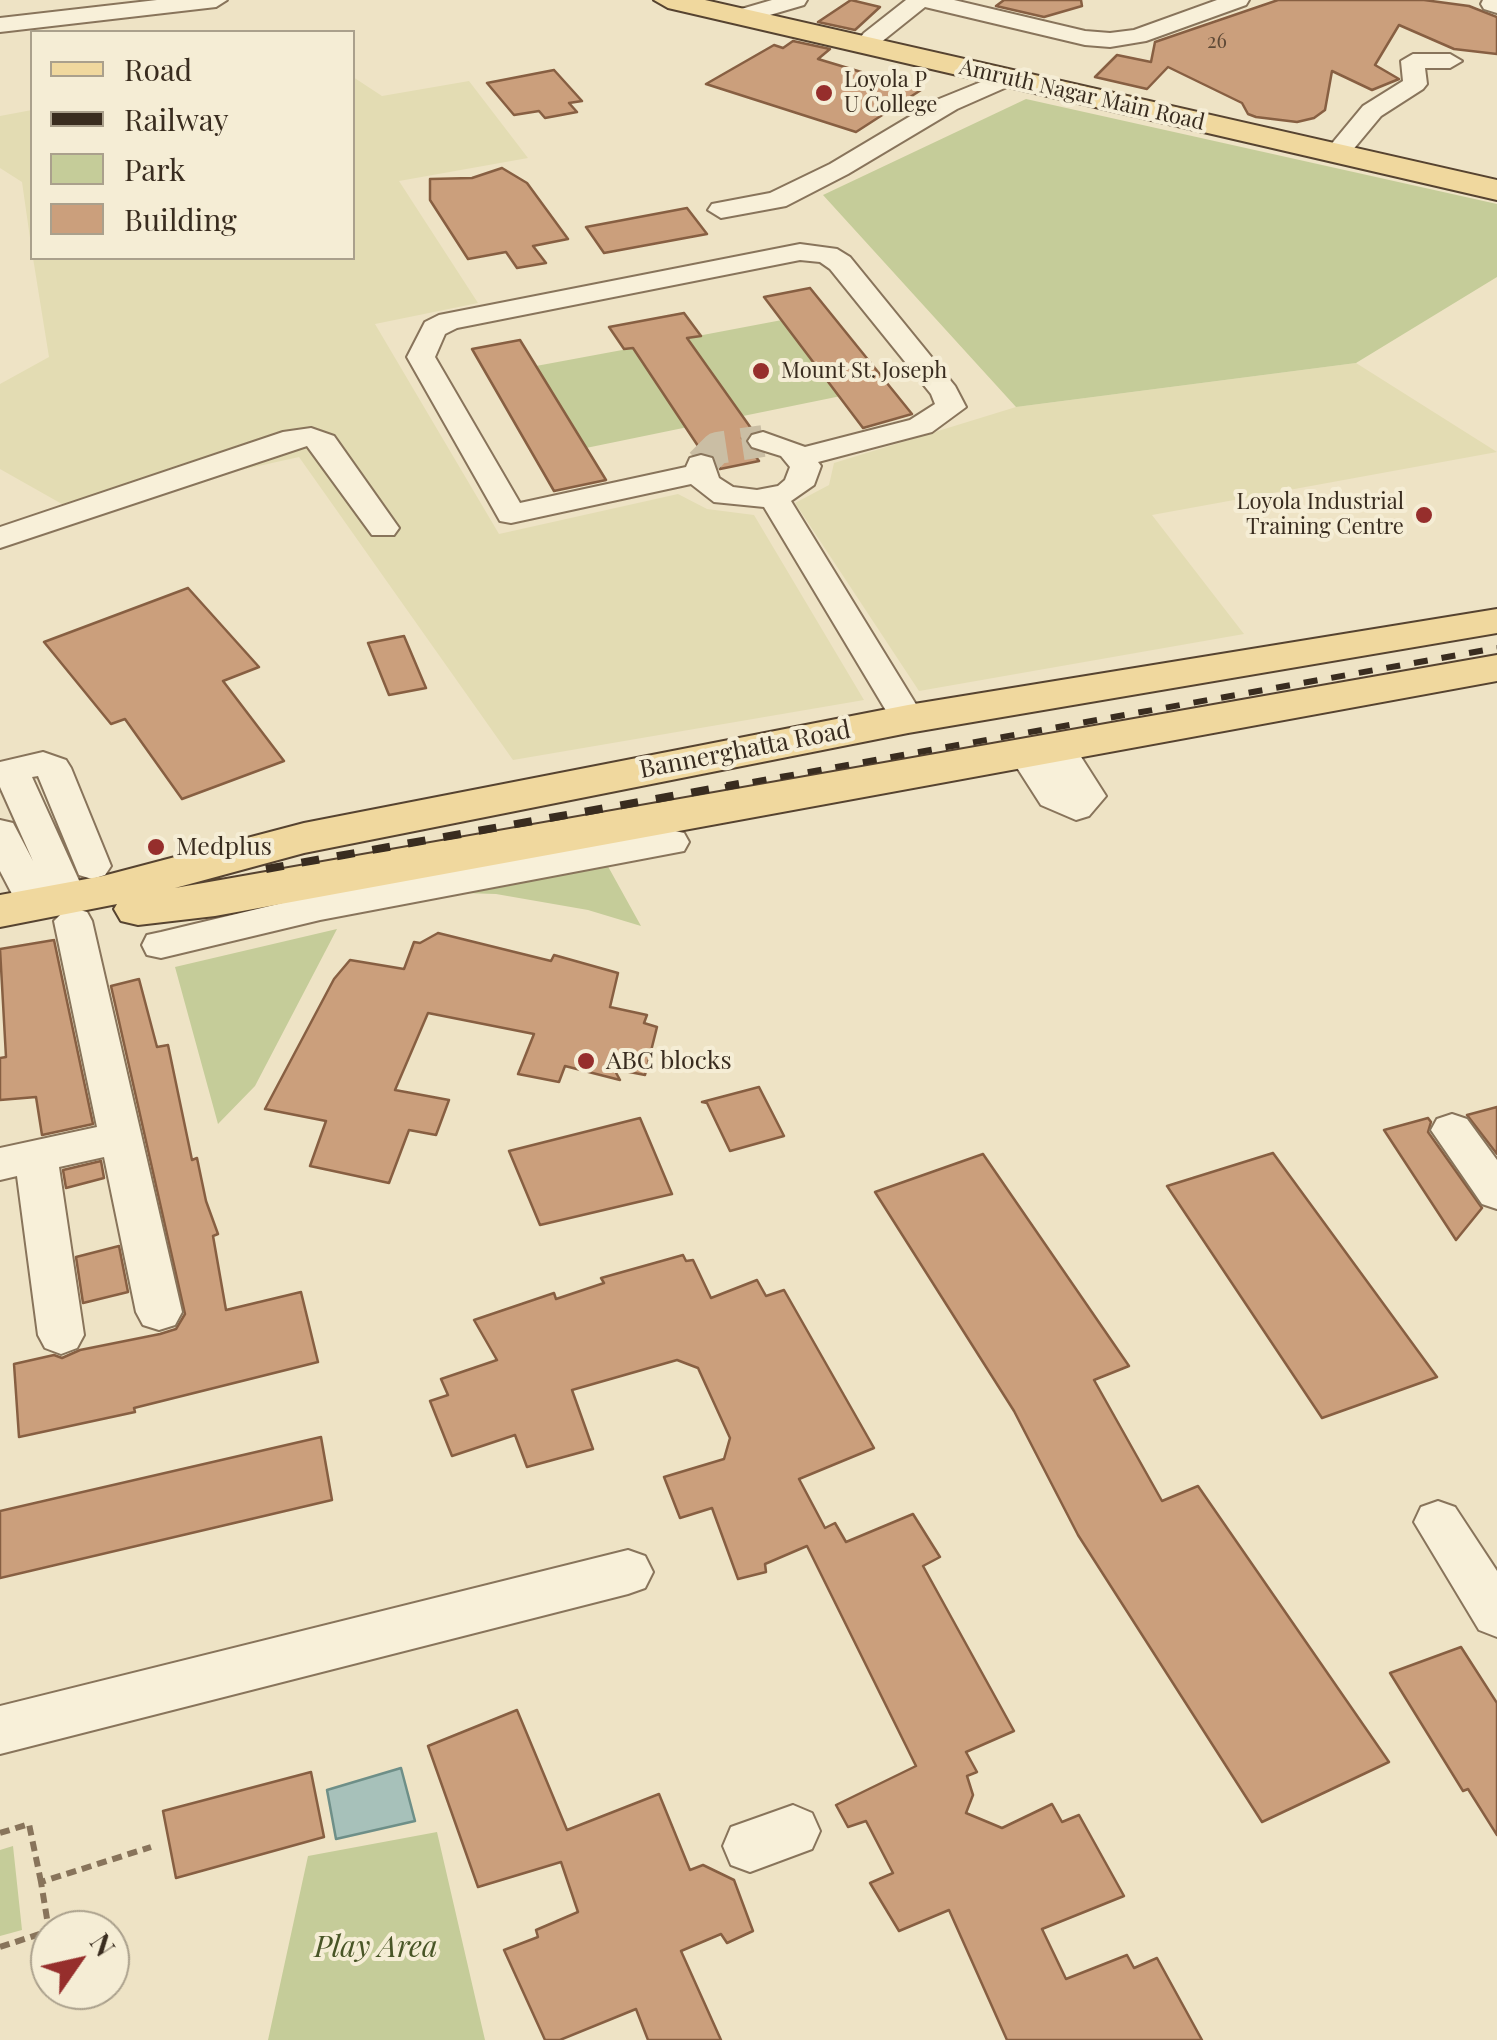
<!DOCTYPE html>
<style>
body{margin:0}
#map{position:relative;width:1497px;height:2040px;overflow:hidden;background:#eee3c5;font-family:"Playfair Display",serif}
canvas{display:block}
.legend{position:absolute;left:30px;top:30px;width:325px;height:230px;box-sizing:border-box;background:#f5edd5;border:2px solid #aaa08c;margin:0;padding:12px 18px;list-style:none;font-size:30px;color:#392c1f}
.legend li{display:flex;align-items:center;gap:20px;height:50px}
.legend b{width:50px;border:2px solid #aaa08c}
.north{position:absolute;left:30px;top:1910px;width:100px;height:100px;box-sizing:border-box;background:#f5edd5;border:2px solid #aaa08c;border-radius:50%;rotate:56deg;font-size:28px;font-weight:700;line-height:40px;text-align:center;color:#392c1f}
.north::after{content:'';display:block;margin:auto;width:35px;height:45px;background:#962e2c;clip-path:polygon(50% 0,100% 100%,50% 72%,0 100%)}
</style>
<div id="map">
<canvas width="1497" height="2040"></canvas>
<ul class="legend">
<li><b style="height:12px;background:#f0d89e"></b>Road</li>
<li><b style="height:12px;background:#392c1f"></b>Railway</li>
<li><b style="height:28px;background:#c5cc99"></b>Park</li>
<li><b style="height:28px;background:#cb9f7c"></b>Building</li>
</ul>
<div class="north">N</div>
</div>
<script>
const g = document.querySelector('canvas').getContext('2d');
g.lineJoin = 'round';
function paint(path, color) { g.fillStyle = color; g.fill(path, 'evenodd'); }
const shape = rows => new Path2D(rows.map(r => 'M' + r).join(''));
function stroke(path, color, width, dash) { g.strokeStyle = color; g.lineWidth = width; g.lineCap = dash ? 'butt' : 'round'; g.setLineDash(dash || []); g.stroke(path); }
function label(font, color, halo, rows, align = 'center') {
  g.font = font + ' "Playfair Display",serif'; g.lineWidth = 8; g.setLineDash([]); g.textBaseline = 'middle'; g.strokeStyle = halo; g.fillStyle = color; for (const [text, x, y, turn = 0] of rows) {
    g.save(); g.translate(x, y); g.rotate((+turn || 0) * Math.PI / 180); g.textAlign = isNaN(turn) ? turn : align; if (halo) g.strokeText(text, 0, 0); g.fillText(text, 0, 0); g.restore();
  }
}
const farmland = shape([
 [353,77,382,96,469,81,528,158,399,181,478,303,375,324,499,534,678,494,707,509,754,515,864,700,513,760,299,457,69,508,0,469,0,384,49,357,33,258,352,258],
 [32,110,32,252,22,182,0,168,0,116],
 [1356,363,1497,452,1152,515,1244,634,919,691,795,503,829,485,834,463,1016,407]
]);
const green = shape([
 [1026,99,1497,204,1497,277,1356,363,1016,407,823,195],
 [782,320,841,396,743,416,687,338],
 [633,348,688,427,586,448,536,366],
 [605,861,641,926,588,910,496,894,463,893],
 [337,929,255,1086,218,1124,175,967],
 [437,1832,485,2040,268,2040,308,1856],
 [13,1846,22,1930,0,1936,0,1850]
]);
const water = shape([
 [401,1768,415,1821,336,1839,327,1790,401,1768]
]);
const building = shape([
 [851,0,880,7,855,30,818,22,851,0],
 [1004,0,1081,0,1082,6,1044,17,996,6,1004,0],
 [1278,0,1424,0,1469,6,1497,17,1497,54,1454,49,1399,25,1375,65,1399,79,1372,90,1332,71,1325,110,1314,118,1297,122,1256,117,1248,114,1242,103,1168,67,1147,89,1095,77,1117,55,1151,62,1155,42,1278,0],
 [793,41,830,49,818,59,921,90,856,132,706,84,774,45,783,48,793,41],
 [554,70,582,101,569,103,577,112,545,118,539,111,514,115,487,83,554,70],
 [502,168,527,183,568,239,533,246,546,263,517,268,506,252,468,259,430,200,430,179,472,178,502,168],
 [687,208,707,234,604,253,586,227,687,208],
 [810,288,912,414,863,428,764,297,810,288],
 [684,313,701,336,687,338,753,431,742,438,759,461,720,469,716,457,702,452,633,348,624,349,609,327,684,313],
 [520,340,536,366,606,480,554,491,472,349,520,340],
 [188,588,259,667,223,681,284,761,182,799,125,719,111,724,44,642,188,588],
 [404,636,426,688,389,695,368,643,404,636],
 [438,933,551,961,554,955,618,973,610,1007,647,1015,644,1023,657,1027,645,1075,614,1069,620,1080,565,1066,559,1082,518,1074,534,1034,428,1013,395,1090,449,1100,436,1135,409,1130,389,1183,310,1166,326,1121,265,1109,334,979,350,960,404,969,414,942,420,943,438,933],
 [54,940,93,1124,42,1135,36,1097,0,1100,0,1058,6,1057,0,949,54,940],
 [139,979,157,1047,168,1045,192,1160,197,1158,206,1201,218,1234,213,1236,226,1310,301,1292,318,1362,134,1408,135,1412,19,1437,14,1364,54,1355,62,1358,80,1350,160,1334,176,1329,185,1314,111,986,139,979],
 [759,1087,784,1136,730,1151,707,1103,702,1102,759,1087],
 [1497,1107,1497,1154,1467,1115,1497,1107],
 [640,1118,672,1194,540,1225,509,1151,640,1118],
 [1428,1118,1431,1122,1428,1132,1482,1208,1456,1240,1384,1130,1428,1118],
 [1273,1153,1437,1377,1322,1418,1167,1186,1273,1153],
 [983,1154,1129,1366,1094,1380,1162,1501,1198,1486,1389,1762,1262,1822,1078,1535,1014,1411,875,1192,983,1154],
 [101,1161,104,1178,66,1188,63,1170,101,1161],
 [119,1246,128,1292,83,1303,76,1257,119,1246],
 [683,1255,686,1261,693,1260,711,1298,757,1280,766,1296,784,1290,874,1448,799,1479,825,1528,835,1523,846,1542,913,1514,940,1557,923,1566,1014,1731,966,1752,977,1772,967,1776,973,1795,966,1813,1002,1828,1052,1804,1062,1822,1079,1815,1124,1896,1042,1929,1066,1979,1127,1955,1134,1968,1157,1958,1202,2040,1007,2040,949,1910,899,1931,870,1883,893,1873,866,1821,848,1827,836,1805,916,1766,807,1546,765,1564,766,1572,738,1579,712,1508,680,1518,664,1477,724,1459,730,1438,698,1368,677,1360,572,1390,593,1449,527,1467,515,1435,452,1456,430,1401,448,1395,441,1379,497,1360,474,1320,554,1293,556,1299,604,1283,601,1278,683,1255],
 [321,1437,332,1500,0,1578,0,1511,321,1437],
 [1461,1647,1497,1703,1497,1835,1468,1789,1463,1791,1390,1673,1461,1647],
 [517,1710,567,1830,659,1794,690,1870,703,1865,734,1880,753,1931,727,1943,721,1934,681,1951,721,2040,648,2040,636,2009,560,2040,545,2040,504,1950,538,1937,536,1930,578,1912,561,1862,478,1887,428,1746,517,1710],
 [311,1772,324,1837,176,1878,163,1811,311,1772]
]);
const minorTunnel = shape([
 [701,464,717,448,763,441]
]);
const path = shape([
 [0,1833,29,1824,41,1882],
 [0,1947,49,1931,41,1882,151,1847]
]);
const minor = shape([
 [157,0,227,0,216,7,0,32,0,18,157,0],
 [772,0,807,0,804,5,739,24,728,17,731,12,772,0],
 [906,0,954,0,1085,31,1110,33,1134,30,1217,0,1249,0,1246,5,1146,41,1110,47,1085,45,925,7,880,43,864,43,860,38,864,33,906,0],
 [1483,0,1497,0,1497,13,1484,9,1481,4,1483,0],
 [1413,54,1450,54,1462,61,1450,68,1425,68,1427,84,1423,89,1381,116,1346,158,1328,158,1324,153,1363,106,1403,81,1401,61,1413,54],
 [1008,71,1020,78,1016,83,957,109,848,174,786,206,721,218,708,210,712,204,770,193,830,164,939,99,1008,71],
 [800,244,837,249,850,257,955,386,966,407,932,432,818,462,821,466,814,485,791,501,925,719,920,727,908,730,896,727,891,719,764,507,714,502,691,484,511,523,500,521,407,357,425,322,439,315,800,244],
 [800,260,820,262,830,269,931,394,935,404,910,420,805,447,763,432,752,435,748,441,752,447,781,456,790,467,785,480,778,486,757,490,733,487,719,478,712,458,701,455,690,458,686,467,520,503,435,357,445,334,457,328,800,260],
 [311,428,334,436,399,528,394,535,372,535,307,446,0,548,0,527,283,432,311,428],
 [1057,735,1069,738,1106,796,1089,816,1076,820,1041,805,1007,752,1012,744,1025,741,1038,744,1047,758,1039,746,1045,738,1057,735],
 [43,752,66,760,71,768,111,866,105,875,92,879,79,875,38,776,32,777,87,898,76,909,87,912,92,921,182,1312,175,1325,159,1330,143,1325,136,1312,104,1157,59,1167,84,1335,77,1348,61,1354,45,1348,38,1335,17,1176,0,1180,0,1148,97,1127,54,921,65,910,53,905,48,913,35,917,22,913,0,871,0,820,13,823,33,861,0,787,0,762,43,752],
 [671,830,684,833,689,842,684,851,320,920,161,958,147,955,142,945,147,935,161,932,320,894,671,830],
 [1452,1114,1467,1119,1497,1160,1497,1209,1482,1204,1431,1130,1437,1119,1452,1114],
 [1438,1501,1455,1507,1497,1571,1497,1637,1479,1630,1414,1522,1421,1507,1438,1501],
 [628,1550,645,1556,653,1572,645,1588,628,1594,0,1754,0,1706,628,1550],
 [793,1805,812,1813,820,1831,812,1849,750,1872,731,1865,723,1846,731,1827,793,1805]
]);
const major = shape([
 [654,0,705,0,1497,180,1497,200,668,8,654,0],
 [1497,609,1497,633,908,733,304,853,175,888,1497,655,1497,681,215,916,138,925,121,921,114,909,117,904,0,927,0,895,103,876,304,823,908,705,1497,609]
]);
const railFar1 = shape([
 [725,787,1497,648]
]);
const rail = shape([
 [266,869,739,784]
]);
const markers = [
 [824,93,10,"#962e2c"],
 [761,371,10,"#962e2c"],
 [1424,515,10,"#962e2c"],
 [156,847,10,"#962e2c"],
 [586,1061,10,"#962e2c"]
];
const numberNames = [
 ["26",1217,42]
];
const farPoinames = [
 ["Loyola P",844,80],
 ["U College",844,105],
 ["Mount St. Joseph",781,371],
 ["Loyola Industrial",1404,502,"right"],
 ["Training Centre",1404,527,"right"]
];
const farStreetnames = [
 ["Amruth Nagar Main Road",1082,95,13]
];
const streetNames = [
 ["Bannerghatta Road",745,750,-11]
];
const poiNames = [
 ["Medplus",176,847],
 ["ABC blocks",606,1061]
];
const nearParknames = [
 ["Play Area",376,1948]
];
paint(farmland, '#e3dcb3');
paint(green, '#c5cc99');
paint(water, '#a7c1ba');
stroke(water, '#6e8f88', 2.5);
paint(building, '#cb9f7c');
stroke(building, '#875f42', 2.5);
stroke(minorTunnel, '#cabea4', 32, [32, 16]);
stroke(minor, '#88745b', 4);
stroke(major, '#564330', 4);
stroke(path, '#88745b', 6, [10, 6]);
paint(minor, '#f8f0d9');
paint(major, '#f0d89e');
stroke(railFar1, '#392c1f', 6, [14, 14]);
stroke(rail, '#392c1f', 8, [18, 18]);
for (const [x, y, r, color] of markers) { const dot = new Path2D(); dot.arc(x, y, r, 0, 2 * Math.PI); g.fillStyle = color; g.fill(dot); stroke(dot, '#f5edd5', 4); }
label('20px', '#5e4936', null, numberNames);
label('22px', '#392c1f', '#f5edd5', farPoinames, 'left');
label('22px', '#392c1f', '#f5edd5', farStreetnames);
label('25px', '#392c1f', '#f5edd5', streetNames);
label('25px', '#392c1f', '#f5edd5', poiNames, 'left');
label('italic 30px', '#485526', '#f5edd5', nearParknames);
</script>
